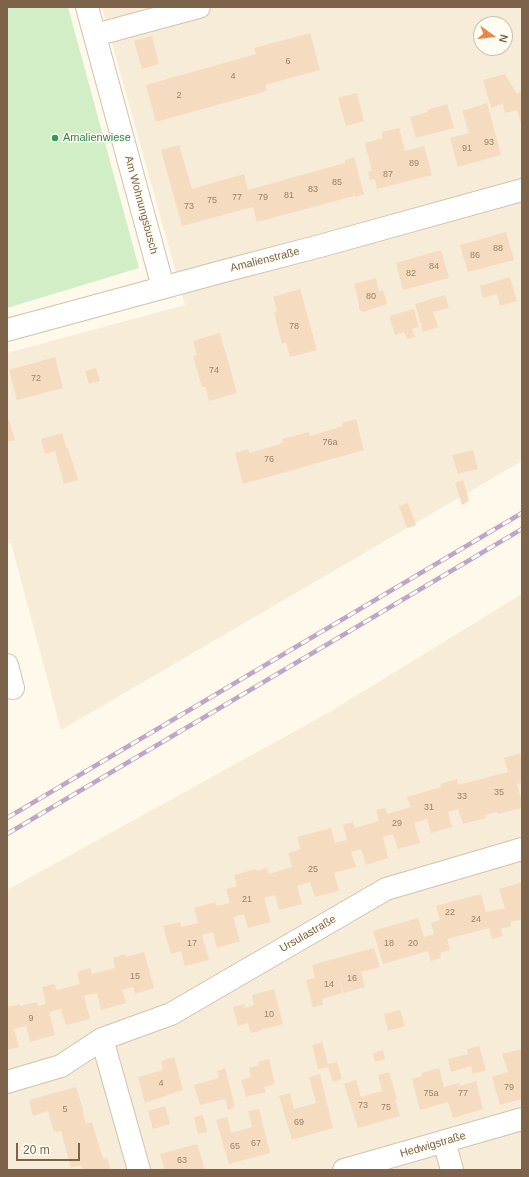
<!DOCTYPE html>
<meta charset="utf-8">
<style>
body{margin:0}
#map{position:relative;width:529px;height:1177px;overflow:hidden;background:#fef9ea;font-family:Arial,sans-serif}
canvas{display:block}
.frame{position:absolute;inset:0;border:8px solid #7c634a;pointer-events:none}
.north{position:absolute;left:473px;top:16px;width:40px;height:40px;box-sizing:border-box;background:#fffcf2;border:1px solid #cbbfaf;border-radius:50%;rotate:104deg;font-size:11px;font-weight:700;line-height:16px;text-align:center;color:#7c634a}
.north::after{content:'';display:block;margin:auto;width:14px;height:18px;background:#ef8448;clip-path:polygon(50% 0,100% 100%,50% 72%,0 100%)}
.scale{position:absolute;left:16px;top:1143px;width:64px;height:18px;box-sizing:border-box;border:2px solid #7c634a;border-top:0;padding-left:5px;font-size:12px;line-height:14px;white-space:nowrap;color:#7c634a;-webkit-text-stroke:3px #fffcf2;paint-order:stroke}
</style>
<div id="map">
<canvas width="529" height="1177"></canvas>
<div class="frame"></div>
<div class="north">N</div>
<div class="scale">20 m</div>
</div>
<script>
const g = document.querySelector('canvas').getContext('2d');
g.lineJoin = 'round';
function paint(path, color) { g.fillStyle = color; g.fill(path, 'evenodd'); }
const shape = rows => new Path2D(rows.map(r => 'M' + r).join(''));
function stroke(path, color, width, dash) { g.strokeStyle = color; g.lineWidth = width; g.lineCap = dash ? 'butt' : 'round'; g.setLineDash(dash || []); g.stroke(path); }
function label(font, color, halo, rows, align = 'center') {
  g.font = font + ' Arial,sans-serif'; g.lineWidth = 3; g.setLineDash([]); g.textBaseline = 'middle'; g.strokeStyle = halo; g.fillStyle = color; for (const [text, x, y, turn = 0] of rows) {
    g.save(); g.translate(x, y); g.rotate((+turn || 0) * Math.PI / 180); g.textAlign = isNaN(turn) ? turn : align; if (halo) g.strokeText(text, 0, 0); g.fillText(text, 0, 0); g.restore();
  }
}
const residential = shape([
 [102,7,522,7,522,461,61,730,11,543,7,544,7,353,185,305],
 [481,24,505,24,505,48,481,48],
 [522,594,522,1170,7,1170,7,890,328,713]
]);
const green = shape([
 [7,7,68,7,139,268,7,308]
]);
const building = shape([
 [310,33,320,70,265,85,267,91,156,122,146,85,256,54,254,48],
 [152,36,159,64,142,69,134,41],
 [505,74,517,94,522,91,522,127,517,110,505,113,500,95,502,104,491,108,483,80],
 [357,93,364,121,346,126,338,98],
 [487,103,501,155,458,167,450,138,469,133,462,111],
 [447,104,454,128,416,138,410,117,428,112,427,110],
 [399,128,405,151,424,146,432,175,377,189,375,179,370,180,368,172,372,171,365,143,383,138,381,132],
 [179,145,192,189,244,174,248,190,345,163,345,160,354,157,364,194,355,197,352,187,354,196,257,222,253,207,182,226,161,150],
 [506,232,514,260,468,272,460,245],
 [441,250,449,278,403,290,396,263],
 [510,277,517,301,500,306,497,294,483,298,480,286],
 [376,278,379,291,383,290,387,304,363,312,359,309,359,303,354,284],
 [300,289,317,350,290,357,286,342,282,344,274,313,277,311,273,297],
 [445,295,449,308,433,312,438,327,423,332,415,304],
 [414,309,419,327,412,329,415,337,407,339,404,332,395,335,389,316],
 [220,333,237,393,209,401,206,387,202,387,193,356,197,355,193,341],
 [55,357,63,388,17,400,9,370],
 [96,368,100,381,89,384,85,371],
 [356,419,364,450,243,484,235,453,248,449,250,453,283,443,282,439,309,432,310,436,343,426,342,423],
 [7,420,9,420,15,440,7,442],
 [62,433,66,448,68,448,78,480,64,484,55,451,45,454,41,439],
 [473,450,478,469,458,474,452,455],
 [463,480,469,501,462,505,455,483],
 [408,503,416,525,407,528,399,506],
 [520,753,522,759,522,783,517,784,522,802,522,808,498,814,497,812,485,815,486,818,463,824,458,809,448,812,452,827,431,833,427,819,414,823,420,843,398,849,393,834,383,837,388,858,366,865,361,849,351,852,356,867,334,873,339,891,315,897,310,882,297,886,302,904,279,910,275,895,264,898,271,922,248,928,244,914,233,917,240,941,217,948,213,932,202,935,209,960,185,966,181,951,171,954,163,926,180,922,181,927,198,923,194,908,215,902,216,906,230,903,226,889,237,886,234,875,256,869,257,871,267,868,269,874,292,867,288,853,301,849,297,837,331,828,335,843,347,840,343,825,353,822,355,828,379,821,376,810,385,808,387,814,411,807,407,797,441,787,440,784,457,779,458,785,508,772,504,758],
 [522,882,522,919,510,922,511,926,501,929,503,936,492,939,489,928,447,939,450,950,440,953,441,958,431,961,428,951,383,964,373,931,418,918,424,937,434,934,431,923,440,920,436,906,481,894,486,912,505,908,499,889],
 [374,948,380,967,361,972,365,987,344,993,338,975,343,993,322,999,323,1005,313,1007,306,980,315,978,312,965],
 [144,952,154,988,135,994,133,987,122,990,126,1003,101,1010,97,993,84,996,90,1019,66,1025,61,1009,49,1012,55,1035,30,1042,26,1026,14,1029,19,1047,7,1050,7,1007,20,1004,20,1006,37,1002,38,1006,46,1004,42,987,54,984,57,990,80,984,77,972,90,968,92,974,115,968,113,958,125,954,126,957],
 [274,989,283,1024,260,1030,260,1031,251,1033,248,1023,238,1026,233,1007,244,1004,245,1008,254,1005,252,995],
 [400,1010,405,1026,388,1031,384,1014],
 [322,1042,328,1064,337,1062,342,1079,333,1082,328,1067,318,1069,312,1045],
 [479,1046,486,1070,473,1074,471,1066,451,1072,448,1059,468,1054,467,1049],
 [521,1049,522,1049,522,1099,500,1105,492,1077,508,1072,502,1054],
 [383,1050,385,1059,375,1062,373,1053],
 [174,1057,183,1090,145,1103,138,1077,163,1070,161,1061],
 [269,1059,275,1084,264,1087,266,1092,246,1097,241,1080,251,1077,249,1068,259,1065,258,1062],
 [225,1068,235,1107,228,1110,225,1099,200,1105,194,1085,219,1078,217,1071],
 [439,1068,444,1087,459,1083,460,1086,476,1081,483,1109,453,1118,448,1102,420,1110,412,1079,422,1076,421,1073],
 [389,1072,397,1099,395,1100,400,1116,358,1128,344,1084,356,1080,361,1097,371,1094,382,1091,378,1075],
 [320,1074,333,1128,292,1140,279,1096,290,1093,294,1109,316,1103,309,1077],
 [76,1087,83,1109,82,1109,86,1124,92,1122,103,1159,107,1158,111,1170,82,1170,81,1165,71,1168,61,1131,54,1132,48,1111,33,1116,29,1100],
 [165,1106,170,1124,153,1129,148,1111],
 [259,1109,270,1153,229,1164,216,1120,227,1117,231,1133,252,1127,248,1111],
 [203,1115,207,1132,198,1134,194,1117],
 [197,1144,205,1170,165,1170,160,1154]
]);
const minor = shape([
 [87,7,163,287],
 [95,35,199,7],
 [7,330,228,270,320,246,522,190],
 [7,665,13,688],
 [102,1039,139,1170],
 [7,1082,61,1066,102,1039,171,1014,386,889,522,849],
 [444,1141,452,1170],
 [344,1170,522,1119]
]);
const rail = shape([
 [7,818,522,513],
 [7,834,522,529]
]);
const markers = [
 [55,138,4,"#2e9e5b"]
];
const numberNames = [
 ["6",288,62],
 ["4",233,77],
 ["2",179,96],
 ["93",489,143],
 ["91",467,149],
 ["89",414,164],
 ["87",388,175],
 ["85",337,183],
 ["83",313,190],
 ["81",289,196],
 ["77",237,198],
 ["79",263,198],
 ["75",212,201],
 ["73",189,207],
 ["88",498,249],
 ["86",475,256],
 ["84",434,267],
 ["82",411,274],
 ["80",371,297],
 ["78",294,327],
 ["74",214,371],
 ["72",36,379],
 ["76a",330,443],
 ["76",269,460],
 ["35",499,793],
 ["33",462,797],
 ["31",429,808],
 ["29",397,824],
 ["25",313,870],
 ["21",247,900],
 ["22",450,913],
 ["24",476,920],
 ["17",192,944],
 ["18",389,944],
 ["20",413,944],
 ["15",135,977],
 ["16",352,979],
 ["14",329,985],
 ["10",269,1015],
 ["9",31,1019],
 ["4",161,1084],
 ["79",509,1088],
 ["75a",431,1094],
 ["77",463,1094],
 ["73",363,1106],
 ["75",386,1108],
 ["5",65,1110],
 ["69",299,1123],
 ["67",256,1144],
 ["65",235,1147],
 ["63",182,1161]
];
const leisureNames = [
 ["Amalienwiese",63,138]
];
const streetNames = [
 ["Am Wohnungsbusch",141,205,75],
 ["Amalienstraße",265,260,-14],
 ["Ursulastraße",308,934,-30],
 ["Hedwigstraße",433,1145,-16]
];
paint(residential, '#f6ecd8');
paint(green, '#d1eec6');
paint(building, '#f5dcc0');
stroke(minor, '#d2c2ae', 24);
stroke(minor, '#fff', 22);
stroke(rail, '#bea6ca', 4.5);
stroke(rail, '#fffcf2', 3, [9]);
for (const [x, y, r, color] of markers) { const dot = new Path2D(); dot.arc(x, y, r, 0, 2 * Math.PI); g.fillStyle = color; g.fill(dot); stroke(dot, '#fffcf2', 1.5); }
label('9px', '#9a8168', null, numberNames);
label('11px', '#27864d', '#fffcf2', leisureNames, 'left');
label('11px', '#7c634a', '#fffcf2', streetNames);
</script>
